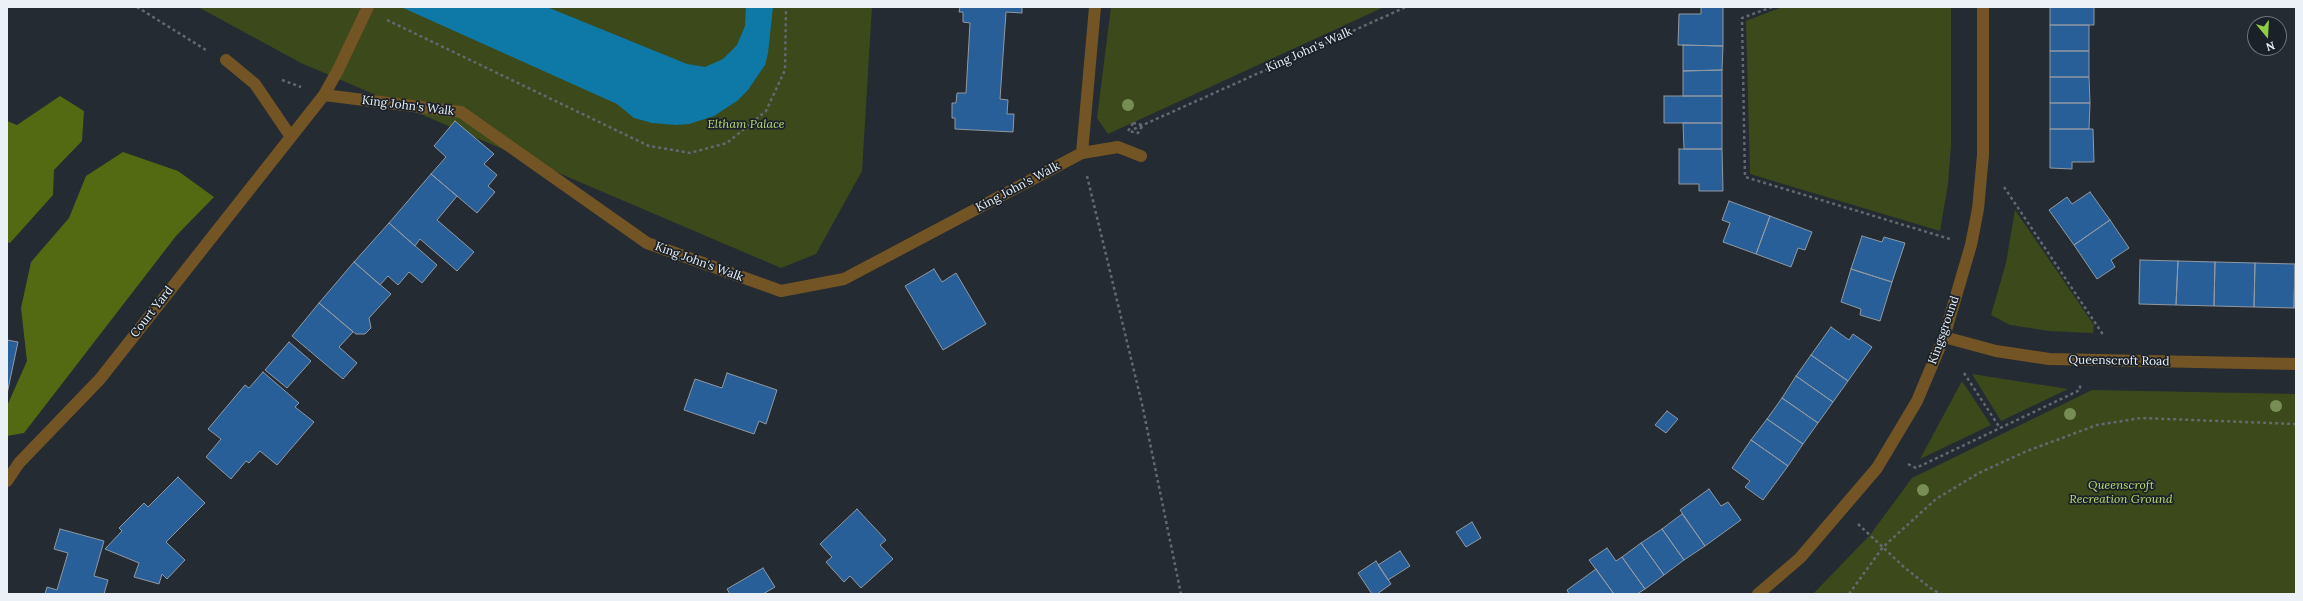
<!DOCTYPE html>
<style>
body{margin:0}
#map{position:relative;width:2303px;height:601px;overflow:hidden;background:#242b33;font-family:Lora,serif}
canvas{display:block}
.frame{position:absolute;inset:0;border:8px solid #ecf1f7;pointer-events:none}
.north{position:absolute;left:2247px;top:16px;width:40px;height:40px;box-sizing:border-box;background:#1a2129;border:1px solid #6e747b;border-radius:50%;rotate:162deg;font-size:11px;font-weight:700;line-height:16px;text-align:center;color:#ecf1f7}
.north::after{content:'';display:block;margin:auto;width:14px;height:18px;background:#90cd41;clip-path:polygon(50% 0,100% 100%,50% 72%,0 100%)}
</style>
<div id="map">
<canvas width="2303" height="601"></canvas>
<div class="frame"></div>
<div class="north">N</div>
</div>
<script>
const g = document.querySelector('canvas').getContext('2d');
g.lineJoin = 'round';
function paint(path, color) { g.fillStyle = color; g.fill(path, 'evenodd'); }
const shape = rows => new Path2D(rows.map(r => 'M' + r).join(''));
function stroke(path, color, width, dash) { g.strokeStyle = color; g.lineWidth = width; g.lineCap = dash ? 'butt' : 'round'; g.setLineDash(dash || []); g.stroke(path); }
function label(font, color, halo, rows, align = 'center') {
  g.font = font + ' Lora,serif'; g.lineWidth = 3.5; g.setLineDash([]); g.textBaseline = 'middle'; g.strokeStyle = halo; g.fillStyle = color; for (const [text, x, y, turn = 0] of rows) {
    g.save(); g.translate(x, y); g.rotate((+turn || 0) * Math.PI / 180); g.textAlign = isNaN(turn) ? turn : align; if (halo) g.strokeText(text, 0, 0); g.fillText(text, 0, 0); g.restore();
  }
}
const green = shape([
 [198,7,872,7,862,171,816,254,781,268,301,63],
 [1111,7,1384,7,1108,134,1097,118],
 [1782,7,1951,7,1951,145,1948,184,1940,231,1750,174,1746,21],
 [2015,210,2094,325,2093,333,2049,331,2010,325,1991,315,2006,263],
 [1972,374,2068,389,2001,421],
 [1962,381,1991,425,1920,459],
 [2092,390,2296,394,2296,594,1813,594,1870,535,1912,478]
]);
const forest = shape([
 [60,96,84,111,82,141,54,170,53,195,10,243,7,242,7,121,17,125],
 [123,152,178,171,214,197,176,236,24,433,7,436,7,406,27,361,21,308,31,262,69,218,86,176]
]);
const water = shape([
 [401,7,547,7,687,64,705,67,723,59,737,45,745,26,746,7,773,7,768,53,765,65,748,90,737,101,714,116,689,124,676,125,652,123,634,118,617,104]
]);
const building = shape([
 [960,7,1022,7,1022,13,1006,12,1000,99,1008,100,1007,114,1014,114,1013,132,955,129,955,118,952,118,952,103,956,103,957,93,966,93,970,23,963,22,963,12,959,12,960,7],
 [1701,7,1723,7,1723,46,1678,45,1679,14,1701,14,1701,7],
 [2050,7,2094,7,2094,25,2050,25,2050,7],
 [2050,25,2089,25,2089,51,2050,51,2050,25],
 [1683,45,1723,46,1722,70,1683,71,1683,45],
 [2050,51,2089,51,2089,77,2050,77,2050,51],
 [1722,70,1722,96,1683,96,1683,71,1722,70],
 [2050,77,2089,77,2090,103,2050,103,2050,77],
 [1664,96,1722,96,1722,123,1664,123,1664,96],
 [2050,103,2090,103,2089,129,2050,129,2050,103],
 [455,121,494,154,484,164,497,175,488,186,495,192,477,213,431,174,446,157,434,146,455,121],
 [1683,123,1722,123,1722,149,1684,149,1683,123],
 [2050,129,2093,129,2094,162,2072,162,2072,169,2050,168,2050,129],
 [1679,149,1722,149,1723,191,1699,191,1699,184,1679,184,1679,149],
 [431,174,457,196,437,220,474,252,457,271,420,239,415,246,389,223,431,174],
 [2090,192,2110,220,2074,245,2049,210,2067,197,2072,204,2090,192],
 [1729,201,1770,216,1756,254,1723,242,1730,223,1722,220,1729,201],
 [1770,216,1812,232,1805,250,1798,248,1791,267,1756,254,1770,216],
 [2110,220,2129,248,2111,260,2115,267,2097,279,2074,245,2110,220],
 [389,223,437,265,422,283,409,272,398,285,388,276,380,285,354,262,389,223],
 [1862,236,1882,242,1884,237,1905,243,1892,282,1851,269,1862,236],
 [2140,260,2178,261,2176,305,2139,304,2140,260],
 [2178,261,2215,262,2214,306,2176,305,2178,261],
 [354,262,391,294,369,318,371,328,365,334,356,334,319,303,354,262],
 [2215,262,2255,263,2254,307,2214,306,2215,262],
 [2255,263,2295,264,2294,308,2254,307,2255,263],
 [2295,264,2296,264,2296,308,2294,308,2295,264],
 [934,269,942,282,956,273,986,324,943,350,905,286,934,269],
 [1851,269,1892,282,1880,321,1860,315,1861,309,1841,302,1851,269],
 [319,303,353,332,339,347,357,363,343,379,292,336,319,303],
 [1831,327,1849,340,1853,334,1872,347,1848,381,1811,355,1831,327],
 [7,340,18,342,7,394,7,340],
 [289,342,311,361,287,388,265,370,289,342],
 [1811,355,1848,381,1833,402,1796,376,1811,355],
 [263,372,299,403,295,407,314,422,277,465,260,451,249,463,246,461,231,479,206,457,221,439,208,429,245,385,249,388,263,372],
 [727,373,777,390,766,424,759,421,754,434,684,410,695,379,722,388,727,373],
 [1796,376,1833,402,1818,423,1782,398,1796,376],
 [1782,398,1818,423,1803,444,1767,419,1782,398],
 [1667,411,1678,419,1666,433,1655,425,1667,411],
 [1767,419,1803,444,1788,466,1751,440,1767,419],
 [1751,440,1788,466,1763,500,1745,487,1750,481,1732,468,1751,440],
 [178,477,205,503,166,542,185,560,167,579,162,574,159,584,134,577,139,563,105,549,122,531,119,528,144,503,148,507,178,477],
 [1709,489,1721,506,1728,502,1741,520,1705,546,1680,510,1709,489],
 [857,509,886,540,880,545,893,559,861,588,850,576,844,582,826,562,832,557,820,544,857,509],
 [1682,514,1705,546,1684,560,1662,529,1682,514],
 [1472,522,1481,538,1466,547,1456,532,1472,522],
 [60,529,104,541,94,576,108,580,104,594,45,594,47,587,57,590,68,553,54,549,60,529],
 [1662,529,1684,560,1664,575,1641,543,1662,529],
 [1641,543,1664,575,1645,589,1622,557,1641,543],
 [1607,548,1616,561,1622,557,1645,589,1637,594,1614,594,1589,560,1607,548],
 [1400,551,1410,566,1388,580,1378,565,1400,551],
 [1376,561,1391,584,1377,594,1372,594,1358,573,1376,561],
 [763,568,775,587,763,594,730,594,727,589,763,568],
 [1596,569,1614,594,1569,594,1567,590,1596,569]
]);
const path = shape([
 [137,7,206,50],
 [1772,7,1742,18,1745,177,1950,239],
 [387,20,649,146,690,153,727,143,766,111,785,70,786,7],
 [282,80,301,87],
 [1133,123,1143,125,1138,133,1128,131,1133,123],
 [1134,129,1406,7],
 [1087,176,1142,404,1181,594],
 [2004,187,2104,336],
 [1964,373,2000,428],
 [1908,464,1916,468,2080,390,2080,384],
 [1858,524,1905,568,1933,590,1941,594],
 [1849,594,1883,547,1936,499,1979,473,2027,451,2097,425,2141,418,2296,424]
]);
const lane = shape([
 [1082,153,1118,147,1141,156]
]);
const street = shape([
 [226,60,255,84,291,137],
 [324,95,461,112,647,243,781,291,844,279,1082,153,1095,7],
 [1944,337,1996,351,2049,359,2296,364],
 [7,481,19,463,100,379,324,95,338,70],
 [1758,594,1800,558,1877,468,1917,401,1944,337,1971,245,1978,209,1983,155,1983,7]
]);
const laneBridge = shape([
 [338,70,368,7]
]);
const trees = [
 [1128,105],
 [2276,406],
 [2070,414],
 [1923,490]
];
const streetNames = [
 ["King John's Walk",1309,50,-24],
 ["King John's Walk",408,106,7],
 ["King John's Walk",1018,187,-28],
 ["King John's Walk",699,262,20],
 ["Court Yard",152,312,-52],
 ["Kingsground",1944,330,-71],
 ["Queenscroft Road",2119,361,1]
];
const parkNames = [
 ["Eltham Palace",746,125],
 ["Queenscroft",2121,486],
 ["Recreation Ground",2121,500]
];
paint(green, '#3c491b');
paint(forest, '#536912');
paint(water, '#0e79a6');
paint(building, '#285f99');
stroke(building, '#9099a3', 1);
stroke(path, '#626970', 2.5, [3, 3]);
stroke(lane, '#735424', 12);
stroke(street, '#735424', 12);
stroke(laneBridge, '#735424', 12);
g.fillStyle = '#788d55';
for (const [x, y] of trees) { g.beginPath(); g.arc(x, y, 6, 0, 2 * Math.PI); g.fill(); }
label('12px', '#ecf1f7', '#1a2129', streetNames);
label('italic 12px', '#bddd71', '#1a2129', parkNames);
</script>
